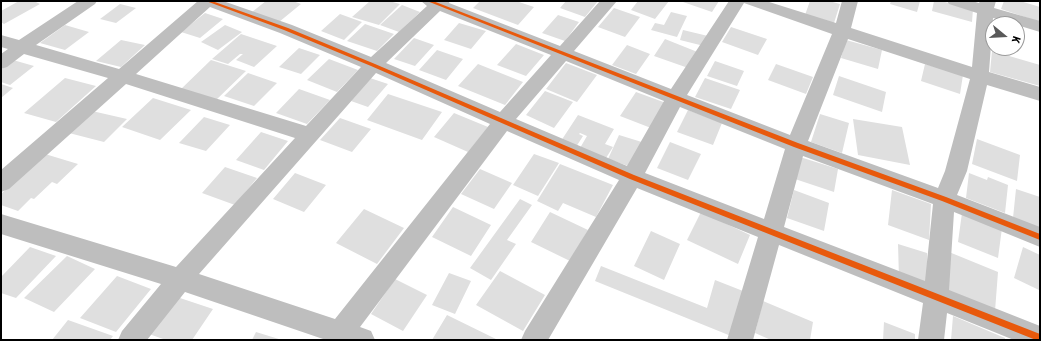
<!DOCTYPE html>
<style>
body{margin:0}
#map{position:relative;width:1041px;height:341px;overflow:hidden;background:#fff;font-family:"Roboto Condensed",sans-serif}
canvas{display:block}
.frame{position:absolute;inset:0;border:2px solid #000;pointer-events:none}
.north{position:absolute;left:985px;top:16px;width:40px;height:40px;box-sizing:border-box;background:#fff;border:1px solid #999;border-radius:50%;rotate:108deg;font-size:11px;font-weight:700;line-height:16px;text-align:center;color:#000}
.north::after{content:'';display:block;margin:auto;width:14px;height:18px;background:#595959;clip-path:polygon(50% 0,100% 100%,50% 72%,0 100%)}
</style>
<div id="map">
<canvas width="1041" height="341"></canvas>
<div class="frame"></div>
<div class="north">K</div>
</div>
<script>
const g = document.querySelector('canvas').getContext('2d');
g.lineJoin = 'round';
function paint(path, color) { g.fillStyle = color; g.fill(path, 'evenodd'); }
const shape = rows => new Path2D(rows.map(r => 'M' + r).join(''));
const building = shape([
 [19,1,34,1,40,4,4,24,1,22,1,11],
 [266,1,293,1,301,4,279,22,252,12],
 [370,1,389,1,400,4,379,25,352,17],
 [480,1,516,1,534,7,518,25,473,8],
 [566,1,598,1,585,17,560,8],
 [638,1,669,1,655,19,631,10],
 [684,1,719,1,712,12,683,2],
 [810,1,829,1,840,4,834,23,805,15],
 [891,1,920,1,917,12,890,4],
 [934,1,941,1,973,9,972,22,932,11],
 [1004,1,1020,1,1040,7,1040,22,1001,9],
 [120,4,136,8,116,23,100,19],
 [402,5,420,12,399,32,380,25],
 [614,8,640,17,625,37,598,27],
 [671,12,687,16,677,37,651,30,655,23,664,25],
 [205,13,223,19,200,38,181,32],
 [340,14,362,22,344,40,321,31],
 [558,15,579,22,565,41,542,33],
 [459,23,486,31,471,49,444,40],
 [365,24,394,34,377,51,347,41],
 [65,25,89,32,65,50,40,43],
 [225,25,242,32,218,50,201,42],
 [731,27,767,39,758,55,722,42],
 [683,30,708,36,704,46,680,40],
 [241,34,277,46,254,67,236,60,243,54,240,54,228,64,212,59],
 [414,38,434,45,415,66,394,59],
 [665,39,700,53,691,69,654,56],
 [121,40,145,45,121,67,96,61],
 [846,40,882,50,878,69,841,58],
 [516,44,544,55,526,76,497,65],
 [627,45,650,54,636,74,612,65],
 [299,48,320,55,301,74,279,67],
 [437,50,463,59,446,80,419,70],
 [992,51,1040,65,1040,86,990,72],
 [329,59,358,70,337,92,307,80],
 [13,60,34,66,10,85,1,82,1,70],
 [211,60,246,71,215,101,180,90],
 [715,61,744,71,737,86,707,76],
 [566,63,597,75,577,102,546,89],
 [478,64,523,82,505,105,458,86],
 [776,64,813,77,806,94,768,80],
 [925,64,963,75,960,94,921,81],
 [248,73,277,83,254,106,224,96],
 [839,76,886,92,882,112,833,95],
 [65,78,96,86,56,122,24,113],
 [370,78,388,84,368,107,351,101],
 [705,78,740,90,731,109,695,97],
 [1,84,13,88,1,98],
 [299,89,330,100,307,124,276,113],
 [545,91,573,102,554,128,526,115],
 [636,92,666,103,651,128,620,116],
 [388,94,442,112,422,140,367,120],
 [153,98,191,110,160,140,122,127],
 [688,110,722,123,713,145,677,132],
 [92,111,127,119,104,142,69,133],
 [454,113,488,127,468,152,434,137],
 [820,114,849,123,842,153,811,142],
 [578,115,614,129,605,144,613,147,606,158,580,148,587,136,580,133,579,134,583,136,576,147,561,141],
 [204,117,230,125,206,151,179,143],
 [340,118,371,129,352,152,320,140],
 [853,119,902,127,910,165,858,155],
 [261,132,288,141,264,170,236,160],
 [619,135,645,143,634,168,608,159],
 [977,139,1020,155,1017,181,972,164],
 [670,142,701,154,688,180,657,168],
 [45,154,78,164,57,184,52,182,34,199,31,198,18,211,1,205,1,194],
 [534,154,559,163,538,196,513,185],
 [800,157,838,169,834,192,795,179],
 [560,164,613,185,596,217,563,203,558,211,537,201],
 [225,167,257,178,235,205,202,193],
 [480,169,512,183,494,209,461,194],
 [295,173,326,185,304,212,273,199],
 [969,173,987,180,988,177,1008,185,1005,213,966,198],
 [1016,189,1040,197,1040,229,1013,218],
 [794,190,829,203,824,231,787,218],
 [892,190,931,204,929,240,888,225],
 [520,199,532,205,507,240,516,244,491,280,470,268],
 [453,207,491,225,471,256,432,237],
 [364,209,404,228,377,264,336,243],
 [550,212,588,230,570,261,531,242],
 [701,212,750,235,738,264,687,240],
 [962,213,1002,228,998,258,958,242],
 [651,231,680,244,664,280,634,266],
 [898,244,927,253,929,287,899,278],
 [30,247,56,256,16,298,1,293,1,277],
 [1023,247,1040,255,1039,290,1014,278],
 [949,252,998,272,995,311,944,290],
 [67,256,95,269,54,312,24,298],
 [601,266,707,308,715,280,743,291,731,336,595,281],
 [500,271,545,295,523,331,476,305],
 [449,273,471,281,455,314,432,305],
 [117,276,151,289,116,332,80,318],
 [395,279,427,295,403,331,371,314],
 [177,297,213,309,192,340,166,340,149,334],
 [763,301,813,322,810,340,771,340,755,333],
 [447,315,498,340,432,340],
 [953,316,1005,338,1005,340,951,340],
 [68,320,113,336,110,340,52,340],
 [884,322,915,334,915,340,883,340],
 [256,332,282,340,252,340]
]);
const street = shape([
 [78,1,97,1,95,4,36,45,119,69,198,1,223,1,292,25,371,57,427,6,421,1,450,1,449,3,560,46,600,1,617,1,574,51,671,89,729,1,766,1,836,23,842,1,858,1,851,28,972,67,977,13,949,4,947,1,972,1,979,3,980,1,996,1,994,8,1040,21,1040,32,1017,25,1017,24,993,18,989,72,1040,87,1040,101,987,85,967,171,957,195,1040,227,1040,247,954,212,949,290,1040,326,1040,340,1014,340,947,313,944,340,918,340,923,303,779,245,753,340,727,340,758,237,637,188,548,340,521,340,525,331,619,180,507,131,360,327,371,331,375,340,326,340,185,292,147,340,118,340,122,331,161,284,1,234,1,214,176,267,295,138,126,84,9,189,1,192,1,170,108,78,24,54,7,67,1,69,1,54,8,49,1,47,1,35,19,40,78,1],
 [744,3,832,34,790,135,687,95,744,3],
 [210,7,280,33,361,67,306,126,136,74,210,7],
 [440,11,551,55,500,112,386,63,440,11],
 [848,39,970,79,945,171,938,188,808,141,848,39],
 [566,61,664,101,627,166,516,119,566,61],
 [376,73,490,124,335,319,199,274,376,73],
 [680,107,785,149,764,219,645,173,680,107],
 [803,156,933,204,925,281,784,227,803,156]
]);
const cycleway = shape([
 [206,1,212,1,288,28,375,64,634,175,1040,334,1040,340,1036,340,630,179,371,66,284,30,206,1],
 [427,1,433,1,798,143,946,197,1040,234,1040,240,942,201,794,147,427,1]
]);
paint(building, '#dfdfdf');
paint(street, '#bebebe');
paint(cycleway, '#e8590c');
</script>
